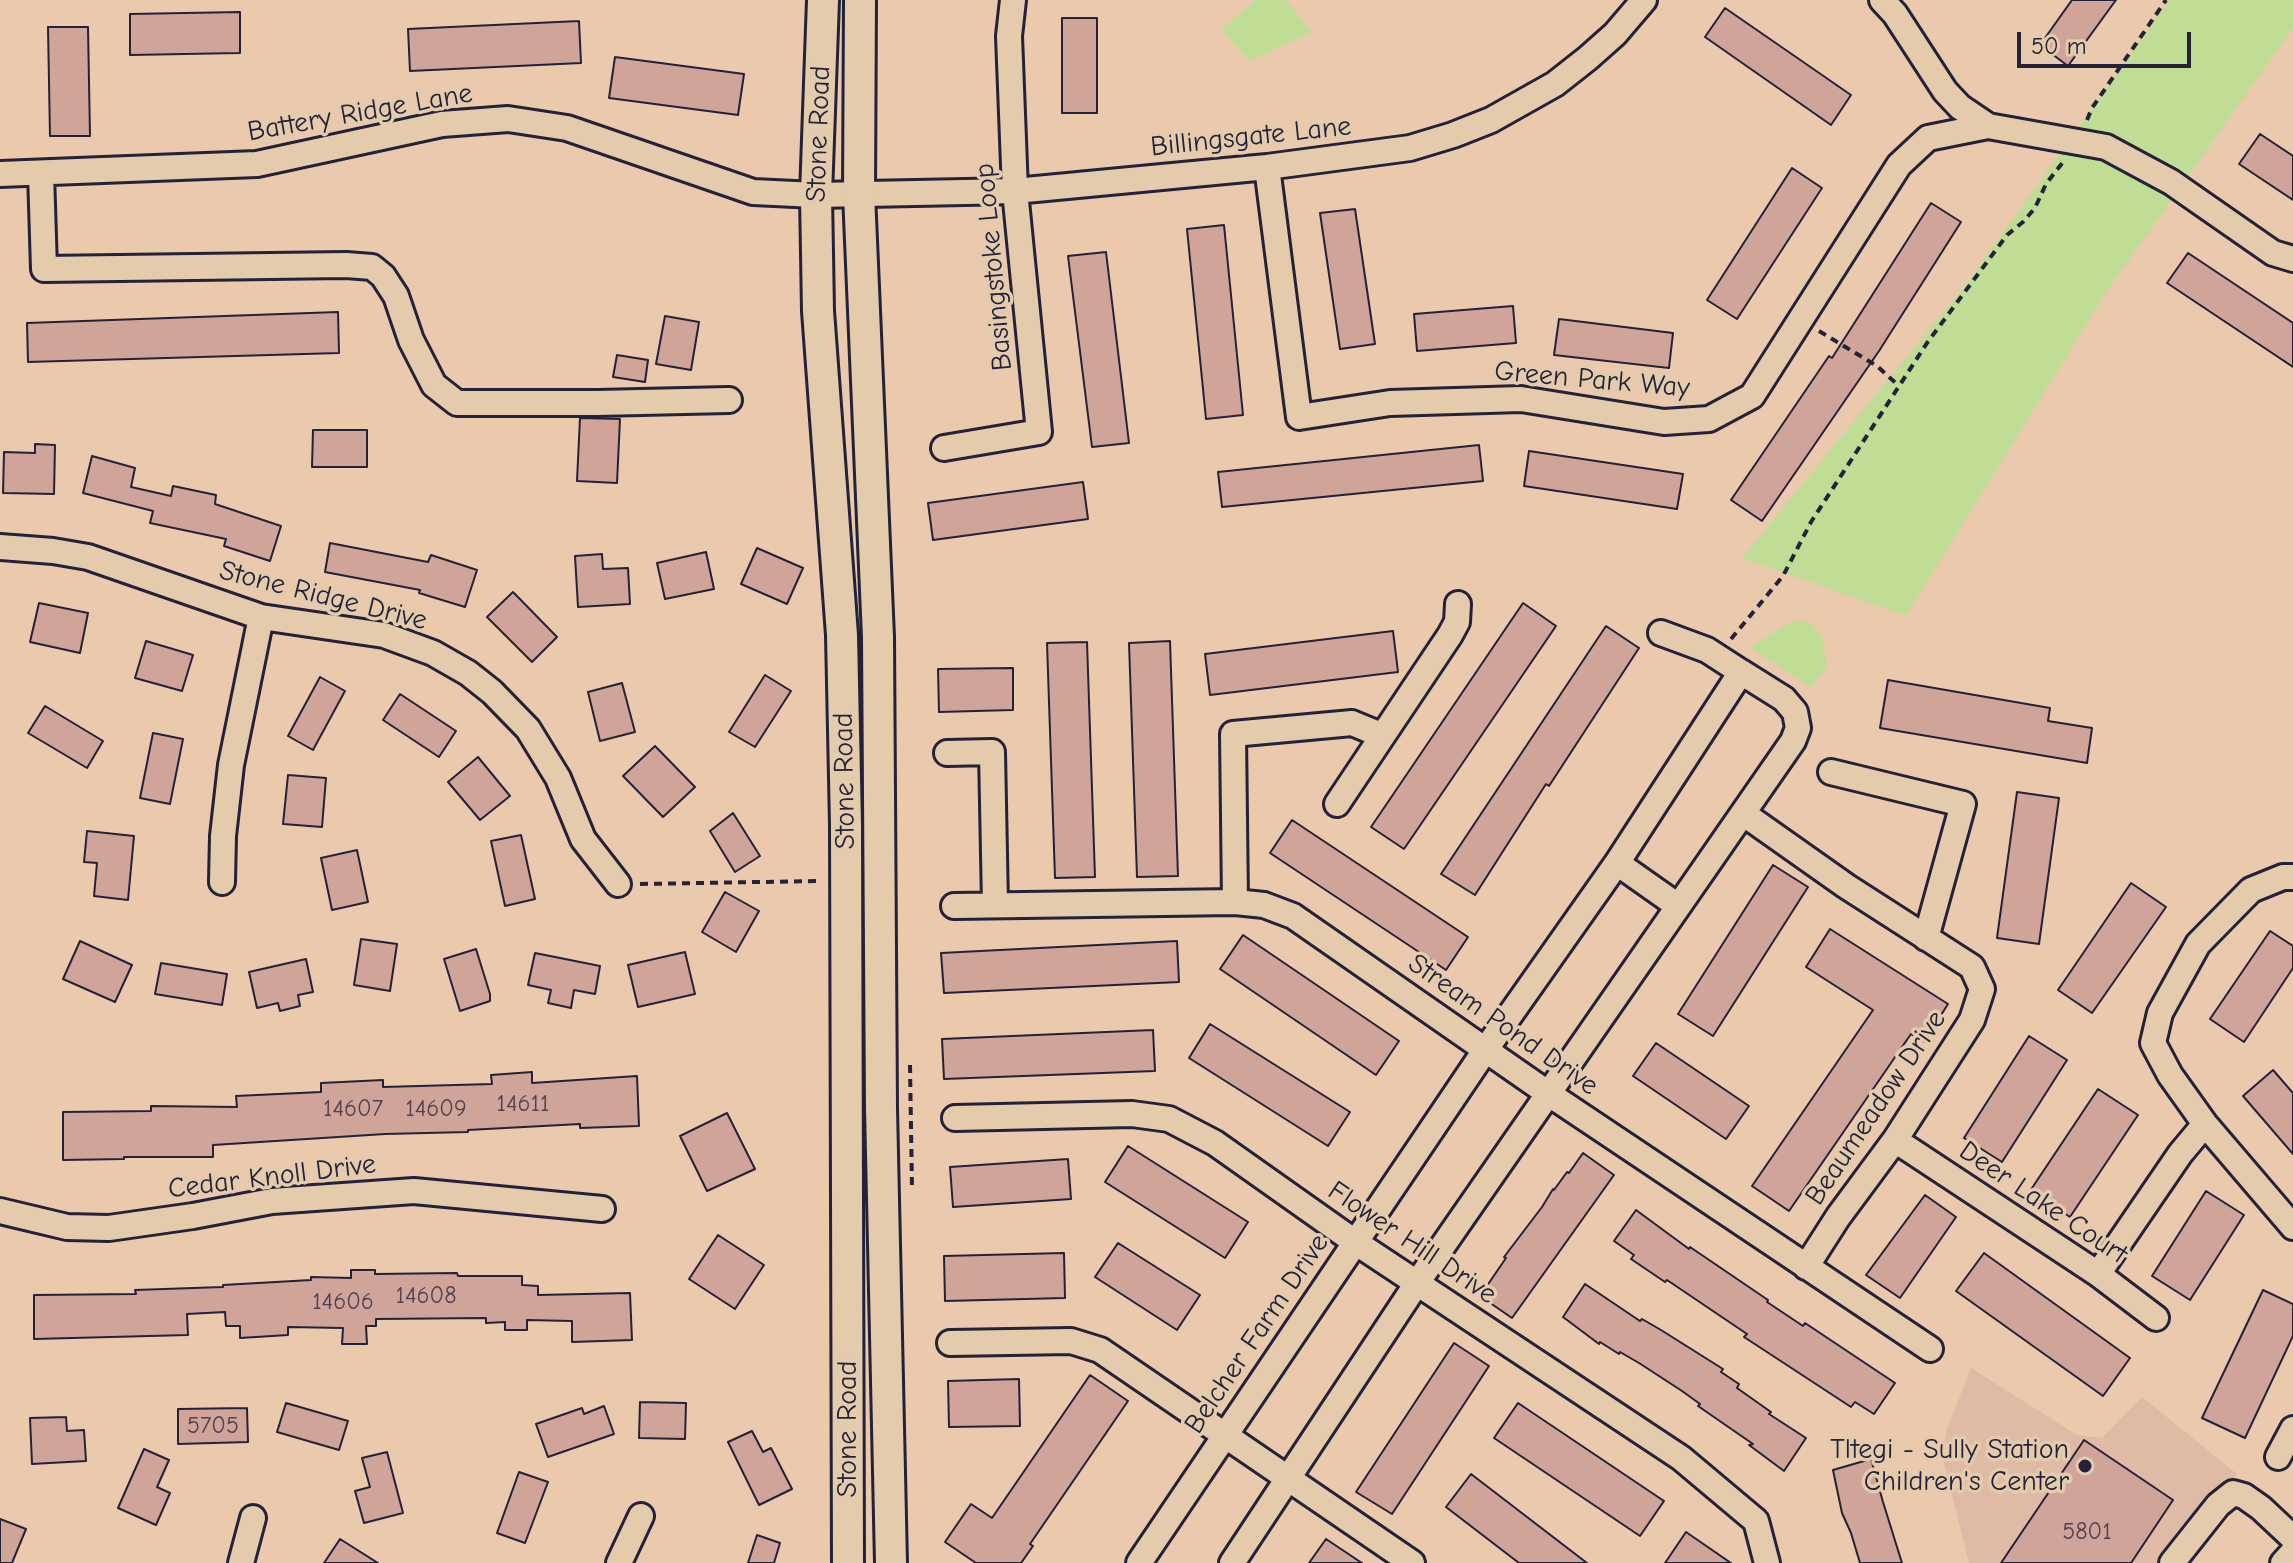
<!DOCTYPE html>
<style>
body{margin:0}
#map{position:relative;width:2293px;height:1563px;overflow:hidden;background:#ebc9ad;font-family:"Comic Neue",sans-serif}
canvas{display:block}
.scale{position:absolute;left:2017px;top:32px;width:174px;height:36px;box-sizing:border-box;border:4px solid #22223b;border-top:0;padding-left:10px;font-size:24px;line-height:28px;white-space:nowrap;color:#22223b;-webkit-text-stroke:6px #e4cbac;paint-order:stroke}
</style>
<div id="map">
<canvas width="2293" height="1563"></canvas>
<div class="scale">50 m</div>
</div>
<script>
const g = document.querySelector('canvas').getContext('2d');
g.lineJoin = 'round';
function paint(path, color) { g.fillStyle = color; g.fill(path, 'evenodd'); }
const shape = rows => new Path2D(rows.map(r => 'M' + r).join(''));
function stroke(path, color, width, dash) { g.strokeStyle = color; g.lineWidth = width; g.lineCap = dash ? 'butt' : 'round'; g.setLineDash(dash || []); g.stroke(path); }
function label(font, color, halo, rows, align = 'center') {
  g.font = font + ' "Comic Neue",sans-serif'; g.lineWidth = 7; g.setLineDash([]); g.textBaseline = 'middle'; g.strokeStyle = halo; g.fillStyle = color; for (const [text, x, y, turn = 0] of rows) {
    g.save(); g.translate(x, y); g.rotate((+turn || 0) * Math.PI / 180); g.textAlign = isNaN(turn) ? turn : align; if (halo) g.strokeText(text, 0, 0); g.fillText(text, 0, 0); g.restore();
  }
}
const built = shape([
 [1971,1368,2077,1435,2102,1438,2142,1397,2237,1474,2160,1563,1969,1563,1942,1456,1947,1429]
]);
const green = shape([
 [1255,0,1286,0,1312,32,1250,61,1221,30],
 [2170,0,2293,0,2293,28,2107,291,1906,616,1742,558,1964,287],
 [1808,620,1822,636,1827,666,1811,688,1750,648,1788,623]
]);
const building = shape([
 [2072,0,2116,0,2068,66,2040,45,2072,0],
 [1725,8,1851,95,1831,125,1705,37,1725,8],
 [240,12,240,53,130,55,130,14,240,12],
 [1062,18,1097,18,1097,113,1062,113,1062,18],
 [579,21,581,63,410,71,408,29,579,21],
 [48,27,88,27,90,136,50,136,48,27],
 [615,57,744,74,738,115,609,98,615,57],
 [2260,134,2293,156,2293,200,2239,164,2260,134],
 [1792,168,1822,188,1737,319,1707,300,1792,168],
 [1931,203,1961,222,1879,351,1762,521,1731,500,1829,356,1832,358,1931,203],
 [1355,209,1375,344,1340,349,1320,213,1355,209],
 [1224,225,1243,415,1206,419,1187,229,1224,225],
 [1106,252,1129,443,1092,447,1068,256,1106,252],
 [2188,253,2293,323,2293,367,2167,283,2188,253],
 [1513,306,1516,343,1417,351,1414,314,1513,306],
 [338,312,339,353,28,362,27,323,338,312],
 [665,316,699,322,691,370,656,364,665,316],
 [1559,319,1673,333,1669,368,1554,355,1559,319],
 [617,355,648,360,645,382,613,377,617,355],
 [580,418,620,419,617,483,577,481,580,418],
 [313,430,367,430,367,467,312,467,313,430],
 [35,444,55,445,54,494,3,493,4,452,35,453,35,444],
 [1479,445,1483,481,1222,507,1218,472,1479,445],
 [1529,451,1683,474,1677,509,1524,486,1529,451],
 [92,456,135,468,131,487,171,496,173,486,216,495,215,504,281,526,270,561,224,546,226,539,150,523,153,511,83,493,92,456],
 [1083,482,1088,519,933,540,928,503,1083,482],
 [330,543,428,562,431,555,477,570,465,607,419,593,420,590,325,572,330,543],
 [757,548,803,568,787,604,741,584,757,548],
 [706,552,714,589,665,599,657,563,706,552],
 [602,554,603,569,628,568,630,604,578,607,575,556,602,554],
 [513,592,557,637,532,662,487,617,513,592],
 [39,603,88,613,80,653,30,642,39,603],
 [1523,603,1556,626,1404,849,1371,827,1523,603],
 [1606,626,1639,648,1549,786,1546,784,1475,895,1441,874,1606,626],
 [1393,631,1398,672,1210,695,1205,654,1393,631],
 [146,641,193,655,182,691,135,678,146,641],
 [1170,641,1178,876,1137,877,1129,643,1170,641],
 [1087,642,1095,877,1055,878,1047,643,1087,642],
 [1013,668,1013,710,939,712,938,669,1013,668],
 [765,675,791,691,755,747,729,732,765,675],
 [320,677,345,691,313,750,288,736,320,677],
 [1888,680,2050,708,2048,721,2092,728,2087,763,1880,728,1888,680],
 [622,683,635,732,600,741,588,692,622,683],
 [400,694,456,731,439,757,383,720,400,694],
 [45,706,103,741,87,768,28,733,45,706],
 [153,733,183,739,170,804,140,798,153,733],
 [655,746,695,787,663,817,623,776,655,746],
 [478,757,510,796,480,820,448,782,478,757],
 [288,775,326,778,322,827,283,824,288,775],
 [2017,792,2059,798,2039,944,1997,938,2017,792],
 [733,813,760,856,735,872,710,831,733,813],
 [1292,820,1468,937,1446,970,1270,853,1292,820],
 [87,831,134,836,128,900,94,896,97,863,84,862,87,831],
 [521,835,535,899,505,906,491,841,521,835],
 [357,850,368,902,332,910,321,858,357,850],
 [1773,865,1808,887,1713,1036,1678,1014,1773,865],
 [2131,883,2166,907,2092,1013,2058,990,2131,883],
 [725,892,759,911,736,952,702,932,725,892],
 [1830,929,1948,1004,1924,1042,1911,1034,1789,1211,1752,1186,1873,1010,1806,967,1830,929],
 [2270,931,2293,946,2293,968,2244,1042,2210,1019,2270,931],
 [1243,935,1399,1041,1376,1075,1220,969,1243,935],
 [361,939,397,944,390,991,354,985,361,939],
 [80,941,132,965,115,1002,63,979,80,941],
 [1177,941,1179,982,944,993,941,953,1177,941],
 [476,949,490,994,490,1001,460,1011,444,959,476,949],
 [685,952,695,994,638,1007,628,965,685,952],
 [535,953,600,966,595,994,574,990,571,1008,548,1003,551,990,528,985,535,953],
 [306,959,313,992,298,995,300,1006,280,1011,278,1003,257,1008,249,972,306,959],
 [161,963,227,974,222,1005,155,994,161,963],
 [1210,1024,1350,1112,1328,1146,1189,1058,1210,1024],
 [1153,1030,1155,1071,944,1079,942,1039,1153,1030],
 [2029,1036,2067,1060,2002,1162,1964,1138,2029,1036],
 [1656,1043,1749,1106,1726,1139,1633,1076,1656,1043],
 [2273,1070,2293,1093,2293,1154,2243,1096,2273,1070],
 [532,1072,532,1083,637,1076,639,1126,580,1128,580,1124,468,1130,468,1132,385,1134,213,1145,213,1157,124,1157,124,1159,63,1160,63,1112,151,1111,151,1106,237,1107,236,1096,321,1092,321,1083,383,1080,383,1087,492,1084,491,1075,532,1072],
 [2098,1089,2138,1115,2070,1217,2030,1191,2098,1089],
 [727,1113,755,1169,707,1191,680,1136,727,1113],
 [1128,1146,1248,1222,1225,1258,1105,1182,1128,1146],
 [1583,1153,1614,1175,1512,1318,1480,1296,1506,1258,1504,1257,1542,1207,1553,1189,1554,1190,1567,1172,1569,1173,1583,1153],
 [1068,1159,1071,1199,953,1207,950,1167,1068,1159],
 [2206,1191,2244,1215,2190,1300,2152,1276,2206,1191],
 [1925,1195,1956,1217,1900,1298,1866,1275,1925,1195],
 [1636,1210,1689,1249,1690,1247,1768,1300,1767,1302,1803,1326,1805,1323,1895,1383,1874,1414,1855,1402,1851,1407,1744,1337,1747,1334,1667,1280,1665,1282,1631,1259,1634,1255,1614,1241,1636,1210],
 [718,1235,764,1265,735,1309,689,1279,718,1235],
 [1118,1243,1200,1295,1177,1330,1095,1277,1118,1243],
 [1064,1253,1065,1298,945,1301,944,1256,1064,1253],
 [1984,1253,2130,1358,2103,1396,1956,1291,1984,1253],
 [351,1270,375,1270,375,1274,457,1273,458,1276,522,1276,522,1285,538,1286,538,1295,630,1293,632,1340,572,1342,572,1321,527,1320,527,1330,505,1330,505,1322,486,1323,486,1318,376,1319,376,1326,366,1326,367,1344,342,1344,343,1328,288,1327,288,1335,240,1338,240,1326,226,1326,225,1312,187,1314,188,1335,34,1339,34,1295,136,1294,135,1290,223,1287,223,1285,311,1280,311,1277,351,1278,351,1270],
 [1585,1284,1640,1321,1642,1319,1661,1330,1723,1369,1721,1372,1739,1384,1737,1388,1771,1412,1769,1414,1806,1438,1784,1471,1749,1445,1753,1444,1698,1406,1700,1404,1682,1391,1639,1363,1620,1352,1619,1354,1600,1342,1599,1344,1563,1317,1585,1284],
 [2263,1290,2293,1304,2293,1336,2245,1438,2202,1418,2263,1290],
 [1454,1343,1489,1366,1392,1514,1356,1492,1454,1343],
 [1090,1375,1128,1401,1030,1544,1033,1546,1021,1563,976,1563,945,1542,971,1504,992,1518,1090,1375],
 [1019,1379,1020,1426,949,1427,948,1381,1019,1379],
 [640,1402,686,1403,685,1439,639,1438,640,1402],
 [286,1403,348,1421,339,1450,277,1432,286,1403],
 [1518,1403,1664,1501,1640,1536,1494,1438,1518,1403],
 [604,1406,614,1434,548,1457,536,1424,582,1408,584,1414,604,1406],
 [247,1408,248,1442,178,1444,178,1409,247,1408],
 [66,1417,67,1431,84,1430,86,1461,32,1464,30,1418,66,1417],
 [752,1431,763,1452,771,1448,792,1489,759,1505,728,1442,752,1431],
 [2084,1440,2173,1500,2131,1563,2001,1563,2084,1440],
 [144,1449,169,1460,157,1487,170,1493,156,1525,118,1508,144,1449],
 [387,1452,403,1513,364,1523,355,1491,370,1487,362,1458,387,1452],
 [1871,1459,1883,1502,1902,1563,1860,1563,1851,1533,1842,1513,1833,1470,1871,1459],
 [519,1472,548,1482,525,1543,497,1533,519,1472],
 [1471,1474,1587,1563,1519,1563,1446,1507,1471,1474],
 [0,1519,26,1529,12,1563,0,1563,0,1519],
 [1686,1532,1731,1563,1665,1563,1686,1532],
 [757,1535,780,1543,774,1563,748,1563,757,1535],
 [340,1539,378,1563,324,1563,340,1539],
 [1326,1539,1362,1563,1309,1563,1326,1539]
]);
const path = shape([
 [2087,120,2092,108,2166,0],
 [1819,331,1877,366,1899,386],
 [1731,639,1783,576,1811,522,1927,343,2007,235,2023,222,2035,208,2046,184,2063,162],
 [640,884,819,881],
 [910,1065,912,1189]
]);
const minor = shape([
 [1882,0,1895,14,1945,91,1960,107,1988,126,2106,147,2171,182,2273,253,2293,259],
 [1267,167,1299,417,1390,403,1521,399,1664,422,1709,419,1752,396,1899,165,1928,138,1988,126],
 [41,173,44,269,346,265,372,267,383,276,396,296,411,340,434,385,457,403,597,403,729,400],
 [0,174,257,164,442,124,508,119,567,128,753,192,816,195,1015,191,1267,167,1410,148,1453,135,1491,120,1555,84,1588,58,1615,34,1644,0],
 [944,448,1039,432,1015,191,1009,36,1013,0],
 [0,547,53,551,88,557,261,617,384,635,433,653,468,673,492,692,528,729,558,778,583,839,618,884],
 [1661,633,1707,650,1741,672],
 [947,753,992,752,995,905],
 [1831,772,1963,804,1926,938],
 [1337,804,1450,635,1457,622,1458,604],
 [1744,814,1846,886,1972,967,1982,989,1972,1020,1895,1140,1838,1217,1806,1267],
 [1617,863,1678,906],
 [2293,877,2283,877,2251,890,2198,944,2160,1013,2153,1043,2170,1075,2205,1124,2293,1227],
 [222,882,223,836,231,765,261,617],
 [1235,902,1233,734,1352,723,1381,735],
 [954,906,1235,902,1264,905,1293,916,1549,1094,1930,1349],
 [955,1118,1132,1114,1169,1119,1215,1143,1355,1242,1681,1458,1756,1521,1767,1563],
 [1895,1140,2098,1274,2156,1318],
 [0,1211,67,1227,109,1228,193,1216,272,1201,414,1191,602,1209],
 [2098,1274,2180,1154,2205,1124],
 [950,1343,1071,1341,1100,1350,1412,1563],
 [2278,1457,2293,1429],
 [241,1563,253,1518],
 [619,1563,641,1516],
 [1139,1563,1486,1049,1617,863,1741,672,1784,699,1795,712,1798,728,1793,741,1417,1283,1232,1563],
 [2172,1563,2218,1505,2233,1493,2244,1496,2261,1508,2293,1538],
 [2283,1563,2293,1552]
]);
const major = shape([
 [823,0,816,195,818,311,842,635,846,825,848,1563],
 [860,0,859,194,878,637,881,1108,891,1563]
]);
const markers = [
 [2085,1466,8,"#22223b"]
];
const numberNames = [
 ["14611",523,1104],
 ["14607",353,1109],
 ["14609",436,1109],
 ["14608",426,1296],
 ["14606",343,1302],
 ["5705",213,1426],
 ["5801",2087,1532]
];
const streetNames = [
 ["Battery Ridge Lane",360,113,-10],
 ["Stone Road",819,134,-88],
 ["Billingsgate Lane",1251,137,-6],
 ["Basingstoke Loop",994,267,-95],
 ["Green Park Way",1592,380,5],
 ["Stone Ridge Drive",323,596,14],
 ["Stone Road",845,781,-91],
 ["Stream Pond Drive",1503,1025,35],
 ["Beaumeadow Drive",1876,1108,-56],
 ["Cedar Knoll Drive",272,1177,-7],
 ["Deer Lake Court",2043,1203,34],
 ["Flower Hill Drive",1412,1243,34],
 ["Belcher Farm Drive",1257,1334,-56],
 ["Stone Road",848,1429,-90]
];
const poiNames = [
 ["Tltegi - Sully Station",2069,1450],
 ["Children's Center",2069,1482]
];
paint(built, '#dfbba5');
paint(green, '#c0dd95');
paint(building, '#d0a499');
stroke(building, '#22223b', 2);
stroke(minor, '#22223b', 30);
stroke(major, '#22223b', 36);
stroke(path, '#22223b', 4, [8, 6]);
stroke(minor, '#e4cbac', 24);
stroke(major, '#e4cbac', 30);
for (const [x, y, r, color] of markers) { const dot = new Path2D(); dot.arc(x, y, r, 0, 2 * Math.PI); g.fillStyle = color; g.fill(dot); stroke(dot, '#e4cbac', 3); }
label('24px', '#4e4252', null, numberNames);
label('28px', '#22223b', '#e4cbac', streetNames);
label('28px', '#22223b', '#e4cbac', poiNames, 'right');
</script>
